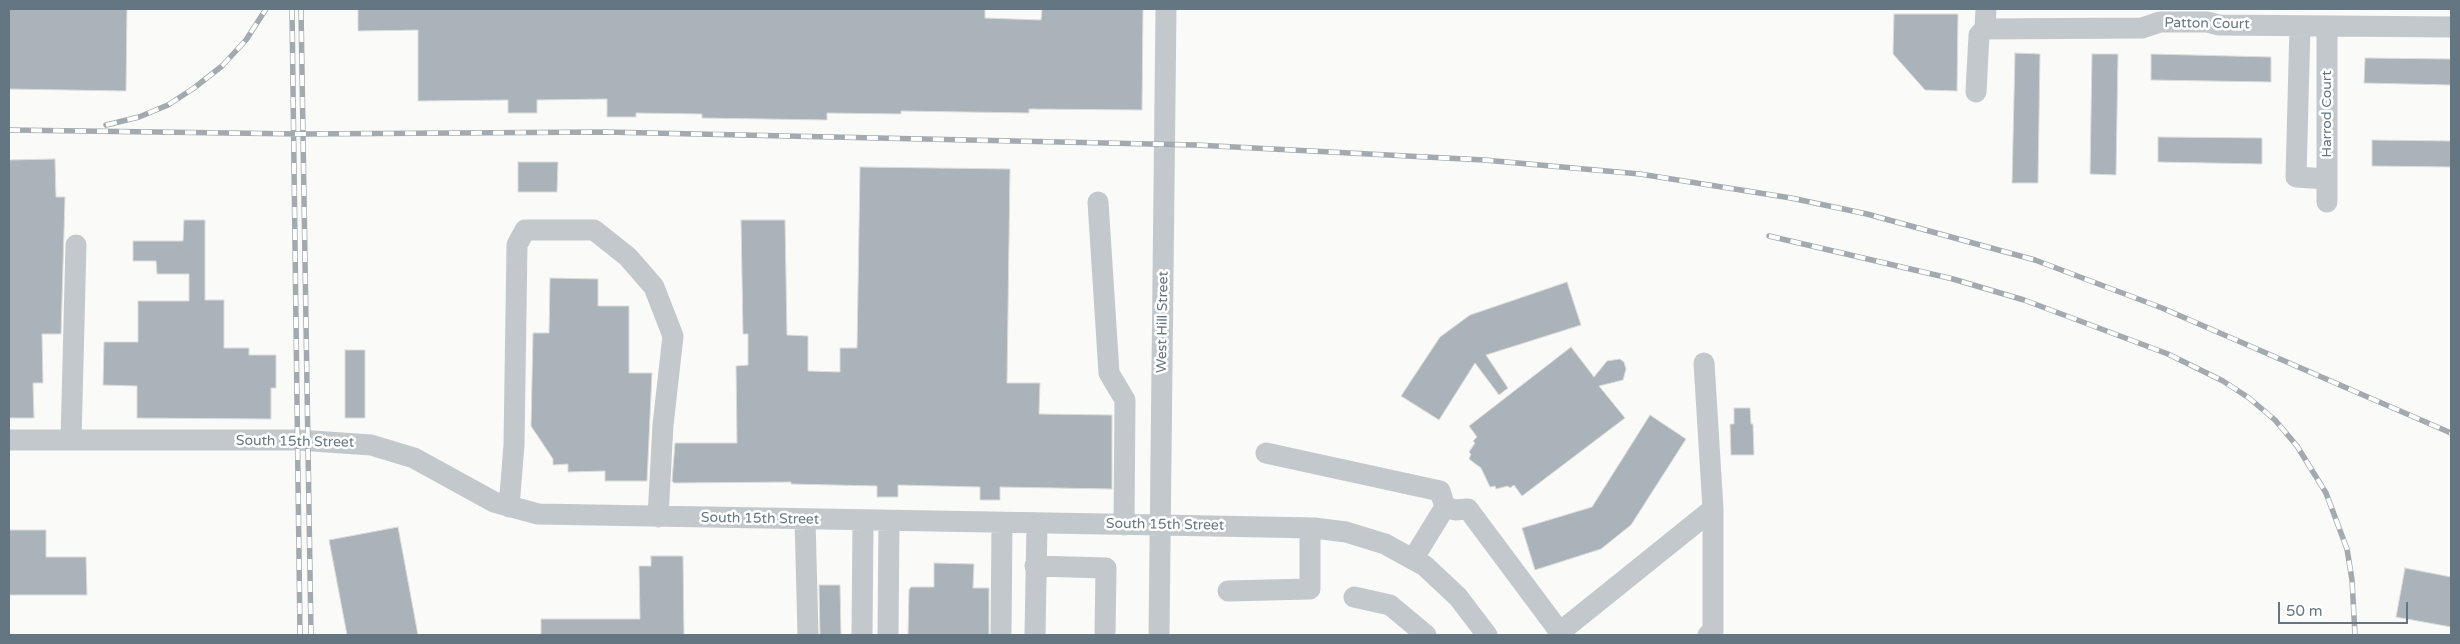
<!DOCTYPE html>
<style>
body{margin:0}
#map{position:relative;width:2460px;height:644px;overflow:hidden;background:#fafaf8;font-family:"Varela Round",sans-serif}
canvas{display:block}
.frame{position:absolute;inset:0;border:10px solid #657683;pointer-events:none}
.scale{position:absolute;left:2278px;top:602px;width:130px;height:22px;box-sizing:border-box;border:2px solid #657683;border-top:0;padding-left:6px;font-size:15px;line-height:18px;white-space:nowrap;color:#657683;-webkit-text-stroke:4px #fff;paint-order:stroke}
</style>
<div id="map">
<canvas width="2460" height="644"></canvas>
<div class="frame"></div>
<div class="scale">50 m</div>
</div>
<script>
const g = document.querySelector('canvas').getContext('2d');
g.lineJoin = 'round';
function paint(path, color) { g.fillStyle = color; g.fill(path, 'evenodd'); }
const shape = rows => new Path2D(rows.map(r => 'M' + r).join(''));
function stroke(path, color, width, dash) { g.strokeStyle = color; g.lineWidth = width; g.lineCap = dash ? 'butt' : 'round'; g.setLineDash(dash || []); g.stroke(path); }
function label(font, color, halo, rows, align = 'center') {
  g.font = font + ' "Varela Round",sans-serif'; g.lineWidth = 5; g.setLineDash([]); g.textBaseline = 'middle'; g.strokeStyle = halo; g.fillStyle = color; for (const [text, x, y, turn = 0] of rows) {
    g.save(); g.translate(x, y); g.rotate((+turn || 0) * Math.PI / 180); g.textAlign = isNaN(turn) ? turn : align; if (halo) g.strokeText(text, 0, 0); g.fillText(text, 0, 0); g.restore();
  }
}
const building = shape([
 [9,9,127,9,126,91,9,89,9,9],
 [358,9,985,9,985,18,1041,20,1042,9,1143,9,1142,110,1029,109,1029,113,901,111,901,114,827,113,827,120,702,118,702,114,636,113,636,117,607,117,607,99,537,100,537,113,508,113,508,100,418,101,418,30,358,31,358,9],
 [1894,14,1958,14,1957,91,1925,90,1893,54,1894,14],
 [2015,53,2040,54,2038,183,2012,183,2015,53],
 [2092,54,2118,54,2116,175,2090,174,2092,54],
 [2151,54,2271,57,2271,82,2151,80,2151,54],
 [2365,58,2451,59,2451,85,2364,83,2365,58],
 [2158,137,2262,138,2262,164,2158,162,2158,137],
 [2372,140,2451,141,2451,167,2372,166,2372,140],
 [55,159,56,197,65,197,61,334,42,334,43,383,33,383,34,418,9,418,9,160,55,159],
 [518,162,558,162,557,192,518,192,518,162],
 [860,167,1010,169,1007,383,1040,383,1039,414,1112,415,1112,489,1000,487,1000,500,980,500,980,487,898,485,898,497,877,497,877,486,791,484,791,482,674,483,672,481,675,443,737,443,736,366,748,365,748,334,743,334,741,220,785,220,787,335,808,336,808,371,840,372,840,348,857,348,860,167],
 [184,220,205,220,205,300,224,300,224,348,249,348,249,355,276,355,276,388,271,388,271,419,137,418,137,386,103,385,104,342,138,342,138,301,189,301,189,274,157,274,156,261,133,261,133,241,183,241,184,220],
 [550,278,598,279,598,306,629,306,629,373,652,373,647,481,605,481,605,471,568,472,568,464,553,465,553,459,531,426,533,333,549,333,550,278],
 [1567,282,1581,325,1486,355,1508,388,1499,395,1475,363,1439,420,1401,396,1440,337,1470,315,1567,282],
 [1571,347,1594,377,1607,361,1620,359,1624,362,1626,369,1623,380,1599,386,1625,418,1522,496,1514,485,1510,488,1508,486,1496,489,1495,486,1490,487,1481,468,1469,459,1471,454,1469,452,1475,443,1473,441,1477,437,1469,426,1571,347],
 [345,350,365,350,365,418,345,418,345,350],
 [1734,408,1750,408,1751,424,1753,424,1754,455,1731,455,1730,424,1734,424,1734,408],
 [1650,415,1686,439,1631,525,1601,549,1535,570,1522,528,1592,507,1650,415],
 [398,527,418,635,347,635,329,540,398,527],
 [9,530,46,530,46,557,86,557,87,595,9,595,9,530],
 [651,556,683,556,684,635,541,635,541,619,640,619,639,566,651,566,651,556],
 [934,563,974,564,973,588,989,588,989,635,908,635,909,590,911,587,934,587,934,563],
 [2405,568,2451,577,2451,627,2396,617,2405,568],
 [819,585,840,585,841,635,820,635,819,585]
]);
const minor = shape([
 [1986,9,1985,29,2142,28,2160,22,2207,22,2219,25,2451,27],
 [2300,26,2296,177,2327,179],
 [1976,92,1979,35,1985,29],
 [1098,202,1109,373,1125,400,1124,525],
 [2327,202,2327,26],
 [1704,363,1713,509],
 [9,440,298,440,371,445,414,458,494,502,538,514,1161,525,1314,528,1346,532,1385,544,1425,566,1458,597,1487,635],
 [71,440,76,245],
 [1266,453,1440,491,1445,507],
 [509,507,514,445,517,245,525,230,594,230,628,257,654,287,673,336,663,425,658,517],
 [805,519,808,635],
 [1413,559,1445,507,1455,510,1468,509,1562,635],
 [1035,566,1106,568,1105,635],
 [1228,591,1310,589,1310,528],
 [1354,597,1390,605,1426,635],
 [1560,632,1713,509,1713,631,1708,635],
 [862,635,863,520],
 [888,635,889,521],
 [1001,635,1002,523],
 [1035,635,1037,523],
 [1159,635,1166,9]
]);
const rail = shape([
 [292,9,300,635],
 [301,9,311,635],
 [106,125,139,117,168,105,194,88,222,66,246,40,266,9],
 [9,130,302,134,605,132,1196,145,1484,160,1640,174,1791,198,1867,214,2035,260,2162,308,2451,433],
 [1769,236,1953,279,2024,300,2168,354,2223,381,2249,398,2275,420,2297,446,2326,493,2347,549,2352,580,2355,635]
]);
const streetNames = [
 ["Patton Court",2207,24,1],
 ["Harrod Court",2327,114,-90],
 ["West Hill Street",1163,322,-89],
 ["South 15th Street",295,442,1],
 ["South 15th Street",760,519,1],
 ["South 15th Street",1165,525,1]
];
paint(building, '#aab3b9');
stroke(building, '#dcdcda', 1);
stroke(minor, '#c3c8cc', 21);
stroke(rail, '#a2aab0', 5.5);
stroke(rail, '#fff', 4, [11]);
label('14px', '#657683', '#fff', streetNames);
</script>
